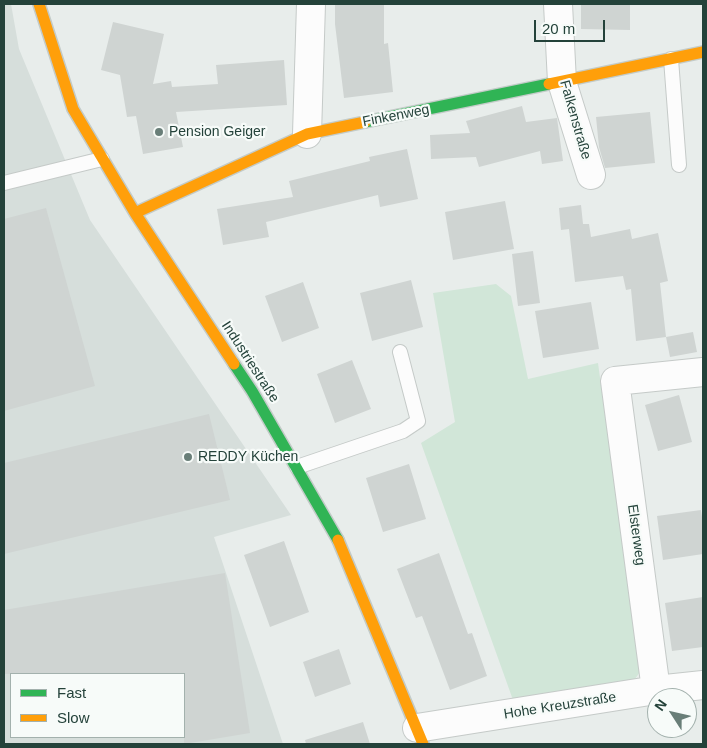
<!DOCTYPE html>
<meta charset="utf-8">
<style>
body{margin:0}
#map{position:relative;width:707px;height:748px;overflow:hidden;background:#e8edeb;font-family:Helvetica,sans-serif}
canvas{display:block}
.frame{position:absolute;inset:0;border:5px solid #24423a;pointer-events:none}
.legend{position:absolute;left:10px;top:673px;width:175px;height:65px;box-sizing:border-box;background:#f7fbf9;border:1px solid #a3b1ad;margin:0;padding:6px 9px;list-style:none;font-size:15px;color:#24423a}
.legend li{display:flex;align-items:center;gap:10px;height:25px}
.legend b{width:25px;border:1px solid #a3b1ad}
.north{position:absolute;left:647px;top:688px;width:50px;height:50px;box-sizing:border-box;background:#f7fbf9;border:1px solid #a3b1ad;border-radius:50%;rotate:305deg;font-size:14px;font-weight:700;line-height:20px;text-align:center;color:#24423a}
.north::after{content:'';display:block;margin:auto;width:18px;height:22px;background:#697e78;clip-path:polygon(50% 0,100% 100%,50% 72%,0 100%)}
.scale{position:absolute;left:534px;top:20px;width:71px;height:22px;box-sizing:border-box;border:2px solid #24423a;border-top:0;padding-left:6px;font-size:15px;line-height:18px;white-space:nowrap;color:#24423a;-webkit-text-stroke:4px #f7fbf9;paint-order:stroke}
</style>
<div id="map">
<canvas width="707" height="748"></canvas>
<div class="frame"></div>
<ul class="legend">
<li><b style="height:6px;background:#30b455"></b>Fast</li>
<li><b style="height:6px;background:#ff9f0a"></b>Slow</li>
</ul>
<div class="north">N</div>
<div class="scale">20 m</div>
</div>
<script>
const g = document.querySelector('canvas').getContext('2d');
g.lineJoin = 'round';
function paint(path, color) { g.fillStyle = color; g.fill(path, 'evenodd'); }
const shape = rows => new Path2D(rows.map(r => 'M' + r).join(''));
function stroke(path, color, width, dash) { g.strokeStyle = color; g.lineWidth = width; g.lineCap = dash ? 'butt' : 'round'; g.setLineDash(dash || []); g.stroke(path); }
function label(font, color, halo, rows, align = 'center') {
  g.font = font + ' Helvetica,sans-serif'; g.lineWidth = 4.5; g.setLineDash([]); g.textBaseline = 'middle'; g.strokeStyle = halo; g.fillStyle = color; for (const [text, x, y, turn = 0] of rows) {
    g.save(); g.translate(x, y); g.rotate((+turn || 0) * Math.PI / 180); g.textAlign = isNaN(turn) ? turn : align; if (halo) g.strokeText(text, 0, 0); g.fillText(text, 0, 0); g.restore();
  }
}
const built = shape([
 [4,4,11,4,19,49,90,220,291,515,214,537,283,744,4,744],
 [11,674,184,674,184,737,11,737]
]);
const green = shape([
 [496,284,511,296,528,379,598,363,640,672,632,683,513,700,421,443,455,422,433,293]
]);
const building = shape([
 [335,4,384,4,384,44,388,43,393,92,344,98,335,24],
 [581,4,630,4,630,30,581,29],
 [113,22,164,34,153,84,171,81,172,87,218,84,216,65,284,60,287,105,176,112,183,147,143,154,136,116,127,117,120,75,101,70],
 [522,106,526,122,557,118,563,161,542,164,540,151,479,167,476,157,431,159,430,135,470,133,466,121],
 [650,112,655,163,605,168,599,147,596,117],
 [407,149,418,199,380,207,378,195,266,222,269,237,223,245,217,209,293,197,289,181,370,161,369,157],
 [505,201,514,249,453,260,445,212],
 [581,205,583,224,589,224,591,237,630,229,632,239,658,233,668,281,660,283,666,337,636,341,631,289,626,290,623,276,575,282,569,229,561,230,559,208],
 [46,208,95,386,4,411,4,219],
 [533,251,540,303,518,306,512,254],
 [411,280,423,327,372,341,360,293],
 [303,282,319,328,282,342,265,296],
 [591,302,599,349,543,358,535,311],
 [693,332,697,352,670,357,666,337],
 [352,360,371,409,335,423,317,374],
 [679,395,692,442,658,451,645,405],
 [209,414,230,500,4,554,4,463],
 [409,464,426,519,383,532,366,478],
 [701,510,703,524,703,554,663,560,657,516],
 [284,541,309,612,270,627,244,555],
 [439,553,468,634,472,633,487,676,450,690,422,616,416,618,397,569],
 [225,573,250,733,184,744,184,674,4,674,4,610],
 [703,597,703,647,672,651,665,603],
 [339,649,351,684,315,697,303,662],
 [363,722,370,744,306,744,305,740]
]);
const lane = shape([
 [671,59,679,165],
 [4,183,102,159],
 [297,467,403,431,418,421,400,352]
]);
const street = shape([
 [558,4,562,82,591,175],
 [307,134,311,4],
 [656,690,615,381,703,372],
 [417,728,656,690,703,685]
]);
const fast = shape([
 [365,122,549,84],
 [234,364,252,391,338,540]
]);
const slow = shape([
 [39,4,73,109,135,213,234,364],
 [549,84,703,52],
 [135,213,307,134,365,122],
 [338,540,423,744]
]);
const markers = [
 [159,132,5,"#697e78"],
 [188,457,5,"#697e78"]
];
const streetNames = [
 ["Finkenweg",396,116,-11],
 ["Falkenstraße",575,120,74],
 ["Industriestraße",250,362,57],
 ["Elsterweg",636,535,82],
 ["Hohe Kreuzstraße",560,706,-9]
];
const poiNames = [
 ["Pension Geiger",169,132],
 ["REDDY Küchen",198,457]
];
paint(built, '#d6dedb');
paint(green, '#d1e6d8');
paint(building, '#cfd4d2');
stroke(lane, '#c5cac8', 16);
stroke(street, '#c5cac8', 30);
stroke(fast, '#c3cbc8', 14);
stroke(slow, '#c3cbc8', 14);
stroke(lane, '#fcfcfc', 14);
stroke(street, '#fcfcfc', 28);
stroke(fast, '#30b455', 11);
stroke(slow, '#ff9f0a', 11);
for (const [x, y, r, color] of markers) { const dot = new Path2D(); dot.arc(x, y, r, 0, 2 * Math.PI); g.fillStyle = color; g.fill(dot); stroke(dot, '#f7fbf9', 2); }
label('14px', '#24423a', '#f7fbf9', streetNames);
label('14px', '#24423a', '#f7fbf9', poiNames, 'left');
</script>
